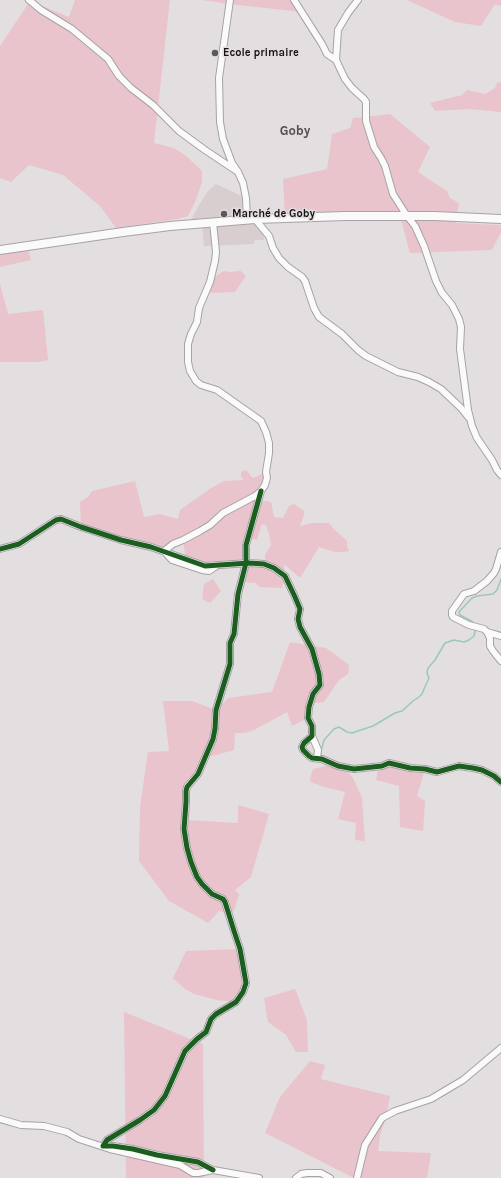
<!DOCTYPE html>
<meta charset="utf-8">
<style>
body{margin:0}
canvas{display:block;background:#e3dedf}
</style>
<canvas width="501" height="1178"></canvas>
<script>
const g = document.querySelector('canvas').getContext('2d');
g.lineJoin = 'round';
function paint(path, color) { g.fillStyle = color; g.fill(path, 'evenodd'); }
const shape = rows => new Path2D(rows.map(r => 'M' + r).join(''));
function stroke(path, color, width, dash) { g.strokeStyle = color; g.lineWidth = width; g.lineCap = dash ? 'butt' : 'round'; g.setLineDash(dash || []); g.stroke(path); }
function label(font, color, halo, rows, align = 'center') {
  g.font = font + ' Karla,sans-serif'; g.lineWidth = 3; g.setLineDash([]); g.textBaseline = 'middle'; g.strokeStyle = halo; g.fillStyle = color; for (const [text, x, y, turn = 0] of rows) {
    g.save(); g.translate(x, y); g.rotate((+turn || 0) * Math.PI / 180); g.textAlign = isNaN(turn) ? turn : align; if (halo) g.strokeText(text, 0, 0); g.fillText(text, 0, 0); g.restore();
  }
}
const built = shape([
 [216,184,246,198,247,219,255,219,263,229,264,240,255,240,254,244,204,246,202,224,189,224,199,205,208,191]
]);
const green = shape([
 [75,0,170,0,154,143,174,148,185,155,202,171,202,182,196,200,188,216,178,219,116,228,100,206,63,175,29,165,11,182,0,178,0,46,30,1,69,17],
 [202,0,294,0,302,12,229,4],
 [407,0,501,0,501,6,495,4,481,26,455,22],
 [501,82,501,112,469,109,435,111,430,103,462,95,467,90,485,94,495,88,497,83],
 [390,114,430,147,418,172,447,191,450,198,459,203,456,223,501,225,501,232,492,250,410,253,400,216,285,217,283,179,327,169,332,134,350,128,353,118],
 [27,246,31,260,0,267,0,250],
 [224,271,229,272,241,271,246,276,235,292,211,293,210,282,216,276],
 [0,284,8,314,43,310,48,360,38,362,0,362],
 [246,470,253,478,266,472,268,484,265,485,259,500,271,502,274,517,283,518,289,506,294,504,304,511,304,515,300,526,313,523,329,523,334,529,347,541,347,546,349,551,343,552,335,552,319,547,300,578,284,564,285,576,282,588,259,587,256,583,241,582,244,565,213,566,186,560,183,541,164,551,81,527,80,502,88,497,92,491,135,481,144,517,159,514,178,519,180,510,211,488,224,481,244,480,241,477,241,472],
 [262,524,266,525,269,534,271,545,265,555,265,563,246,562,249,538,257,540],
 [213,579,221,591,210,603,202,599,204,584],
 [290,642,326,648,348,664,349,669,348,674,339,680,324,702,315,703,310,707,308,718,292,726,287,712,254,730,245,733,235,733,234,750,205,758,187,787,186,820,238,823,238,805,269,814,251,877,235,890,239,894,234,911,229,913,219,911,208,923,169,901,139,861,140,807,148,752,169,751,163,701,192,701,216,710,228,698,272,692],
 [326,766,338,766,344,767,353,778,362,798,365,841,355,840,356,823,338,819,345,792,324,787,311,782,310,779,313,769],
 [379,766,425,769,417,796,425,801,423,831,400,827,399,786,376,780],
 [240,949,246,983,236,1002,217,1000,194,994,185,989,173,978,186,951],
 [295,989,307,1020,308,1052,296,1052,286,1035,268,1022,264,998],
 [124,1012,203,1044,204,1178,126,1178],
 [310,1061,325,1065,321,1079,390,1096,386,1116,380,1136,378,1151,431,1153,427,1178,354,1178,265,1133,280,1097]
]);
const stream = shape([
 [474,624,473,622,460,615,459,612,472,598,477,596,493,594,497,590,501,579],
 [322,748,324,740,334,729,339,727,347,732,352,733,373,726,395,713,402,711,413,701,419,697,422,694,424,689,429,678,427,673,428,668,435,660,445,643,454,640,464,642,469,640,474,636,475,631,475,628]
]);
const minor = shape([
 [29,0,41,10,72,29,108,59,119,76,131,88,153,105,179,131,205,150,238,172],
 [230,0,219,78,220,122,223,139,232,163,238,172,243,183,246,198,247,219],
 [294,0,322,44,327,54,336,60,345,79,352,88,364,99,366,102,366,121,374,147,381,158,385,166,393,194,407,216,415,226,424,246,436,281,442,293,452,305,459,319,461,327,460,349,468,410,472,426,477,438,492,460,497,470,501,475],
 [336,60,338,30,348,13,358,0],
 [255,219,269,236,273,248,279,258,288,267,302,277,305,281,314,308,319,317,342,334,358,350,366,356,398,372,418,377,429,382,441,389,461,408,469,418],
 [213,222,216,252,215,261,210,282,199,308,197,322,191,334,188,344,188,362,190,371,196,381,201,385,217,390,261,421,266,432,269,443,269,453,266,472,267,478,265,485,261,491,255,496,223,513,210,525,200,531,183,540,173,544,164,551,172,560,202,570,209,571,215,567],
 [0,549,19,544,56,520,61,519,81,527,121,540,151,547,205,566,249,563,264,564,274,568,285,576,295,597,300,609,298,619,300,627,312,649,319,674,320,685,313,694,309,707,308,718,312,726,312,736,304,743,302,747,303,750,309,756,312,758,322,759,338,766,354,769,382,766,389,763,410,768,425,769,437,772,459,766,473,768,482,770,494,776,501,782],
 [501,552,496,569,494,573,487,581,474,591,464,594,452,611,452,615,453,617,469,625,484,629,487,632,490,638,490,646,493,651,501,661],
 [487,632,501,636],
 [312,736,318,750,317,758],
 [0,1119,21,1125,44,1126,67,1132,79,1139,110,1149,180,1165,193,1173,198,1173,213,1170,259,1178],
 [213,1170,198,1162,157,1155,133,1149,113,1146,103,1146,107,1140,140,1120,154,1110,165,1096,185,1051,197,1039,206,1032,211,1019,216,1014,236,1002,243,992,246,983,240,949,234,931,225,902,223,899,212,894,202,884,197,877,191,862,187,848,184,829,186,802,186,791,187,787,198,774,213,739,215,729,216,710,230,664,230,643,234,634,238,594,246,563,246,545,261,491],
 [296,1178,301,1174,307,1173,321,1173,330,1178],
 [357,1178,365,1145,382,1118,395,1111,431,1099,463,1080,501,1048]
]);
const secondary = shape([
 [0,250,123,232,170,226,255,219,345,216,435,216,501,219]
]);
const cycleway = shape([
 [0,549,19,544,56,520,61,519,81,527,121,540,151,547,205,566,249,563,264,564,274,568,285,576,295,597,300,609,298,619,300,627,312,649,319,674,320,685,313,694,309,707,308,718,312,726,312,736,304,743,302,747,303,750,309,756,312,758,322,759,338,766,354,769,382,766,389,763,410,768,425,769,437,772,459,766,473,768,482,770,494,776,501,782],
 [213,1170,198,1162,157,1155,133,1149,113,1146,103,1146,107,1140,140,1120,154,1110,165,1096,185,1051,197,1039,206,1032,211,1019,216,1014,236,1002,243,992,246,983,240,949,234,931,225,902,223,899,212,894,202,884,197,877,191,862,187,848,184,829,186,802,186,791,187,787,198,774,213,739,215,729,216,710,230,664,230,643,234,634,238,594,246,563,246,545,261,491]
]);
const markers = [
 [215,53,4,"#5d5a5a"],
 [224,214,4,"#5d5a5a"]
];
const poiNames = [
 ["Ecole primaire",223,53],
 ["Marché de Goby",232,214]
];
const quarterNames = [
 ["Goby",295,131]
];
paint(built, '#d8cdcf');
paint(green, '#eac4cd');
stroke(stream, '#9acab7', 1.5);
stroke(minor, '#a6a3a4', 8);
stroke(secondary, '#a6a3a4', 10);
stroke(minor, '#fbfafa', 6);
stroke(secondary, '#fbfafa', 8);
stroke(cycleway, '#1b5e20', 5);
for (const [x, y, r, color] of markers) { const dot = new Path2D(); dot.arc(x, y, r, 0, 2 * Math.PI); g.fillStyle = color; g.fill(dot); stroke(dot, '#e4ddde', 1.5); }
label('bold 11px', '#151313', '#e4ddde', poiNames, 'left');
label('bold 13px', '#524c4d', '#e4ddde', quarterNames);
</script>
